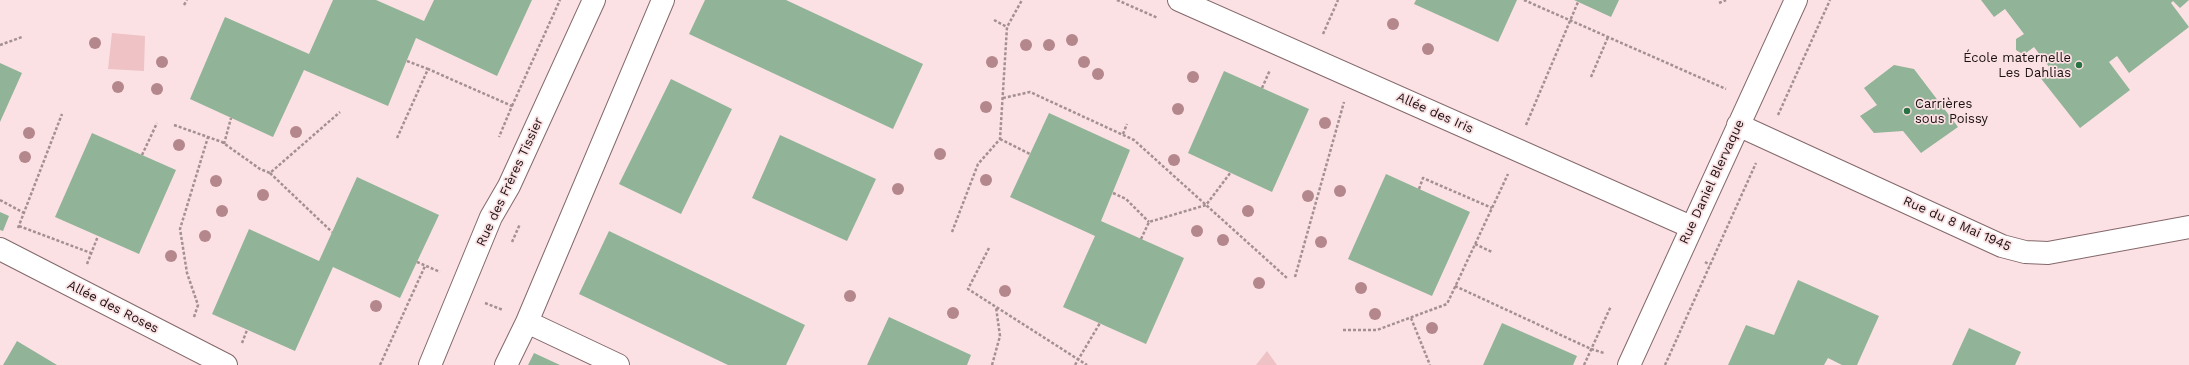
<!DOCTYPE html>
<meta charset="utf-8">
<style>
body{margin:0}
canvas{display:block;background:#fbe1e3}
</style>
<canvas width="2189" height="365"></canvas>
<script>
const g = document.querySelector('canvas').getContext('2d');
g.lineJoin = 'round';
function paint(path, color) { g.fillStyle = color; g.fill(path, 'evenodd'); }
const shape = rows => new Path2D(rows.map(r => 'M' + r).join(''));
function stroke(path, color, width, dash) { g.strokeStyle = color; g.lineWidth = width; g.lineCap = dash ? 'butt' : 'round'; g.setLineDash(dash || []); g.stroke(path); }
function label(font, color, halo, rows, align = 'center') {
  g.font = font + ' "Work Sans",sans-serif'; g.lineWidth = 3.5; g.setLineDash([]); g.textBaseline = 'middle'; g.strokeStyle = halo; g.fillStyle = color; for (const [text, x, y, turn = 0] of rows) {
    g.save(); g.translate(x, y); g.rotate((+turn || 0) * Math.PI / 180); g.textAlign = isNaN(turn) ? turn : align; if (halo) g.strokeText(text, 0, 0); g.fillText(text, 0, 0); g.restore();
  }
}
const green = shape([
 [112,33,145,36,144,71,108,69],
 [1267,351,1277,365,1256,365]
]);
const building = shape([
 [333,0,376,0,424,21,434,0,532,0,497,76,416,38,388,106,304,70,273,137,190,99,225,17,309,54],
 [705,0,786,0,923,64,893,129,689,34],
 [1416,0,1517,0,1498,42,1414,4],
 [1574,0,1619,0,1611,17],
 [1981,0,2189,0,2180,8,2173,1,2171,3,2189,27,2129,73,2117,56,2109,62,2130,90,2080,128,2039,76,2050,68,2034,47,2026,53,2021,53,2016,50,2016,39,2024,34,2005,9,1994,17],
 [0,63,22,73,0,122],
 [1894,65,1914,69,1958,127,1921,153,1903,131,1874,133,1860,116,1877,105,1864,88],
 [1224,71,1309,109,1272,192,1188,153],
 [671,79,732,109,681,214,619,184],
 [1049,113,1130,150,1101,221,1184,258,1146,344,1063,307,1095,236,1010,197],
 [92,133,176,170,139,254,55,217],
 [780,135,876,179,847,241,752,198],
 [1386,174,1470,212,1432,296,1348,259],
 [357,177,439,215,400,298,333,267,295,351,212,314,249,229,319,261],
 [0,212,9,216,3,231,0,230],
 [609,231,805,325,786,365,728,365,579,294],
 [1798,280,1879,316,1857,365,1842,365,1828,358,1824,365,1728,365,1746,325,1774,335],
 [889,317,971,355,967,365,867,365],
 [1502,323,1577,356,1573,365,1483,365],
 [1969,328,2021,352,2015,365,1952,365],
 [17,341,57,365,3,365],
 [534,353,560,365,528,365]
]);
const path = shape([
 [1117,0,1158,18],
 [1524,0,1726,89],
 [1719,3,1726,0],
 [184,5,187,0],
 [994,20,1007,27],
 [1323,34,1338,0],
 [0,45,22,37],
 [407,61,428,69],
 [1591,77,1608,37],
 [1262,88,1270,70],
 [1003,98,1030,92,1134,140,1287,278],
 [512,106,560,0],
 [1778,115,1830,0],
 [174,125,222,142,260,169,270,173,340,112],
 [1526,125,1578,2],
 [1123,134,1127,124],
 [397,138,428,69,512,106,499,137],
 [1000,139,1030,154],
 [224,144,231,118],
 [142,155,157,123],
 [270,173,332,232],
 [1419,189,1423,178,1492,208],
 [1113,193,1126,199,1149,222],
 [0,200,24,213],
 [19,226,91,253],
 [18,228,62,114],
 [952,232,978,164,1000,139,1007,27,1022,0],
 [1141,239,1149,222,1206,205,1231,172],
 [512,242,520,224],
 [1475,244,1492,252],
 [989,248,968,289,1087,365],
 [417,262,440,272],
 [1705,262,1710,265],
 [87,264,98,236],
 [1295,277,1344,102],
 [1455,286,1591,349,1604,353],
 [485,303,503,310],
 [194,317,198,305,187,273,180,229,208,137],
 [1411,318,1430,365],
 [1343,330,1377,330,1447,304,1508,174],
 [242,343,247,330],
 [380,365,425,266],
 [992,365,1000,336,996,307],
 [1075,365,1100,323],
 [1584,365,1611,306],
 [1665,365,1756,163]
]);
const street = shape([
 [1179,0,1691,227],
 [1738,125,2002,246,2025,252,2048,253,2189,227],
 [0,249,226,365],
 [527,322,618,365],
 [430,365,491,217,509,186,594,0],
 [506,365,527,322,663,0],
 [1629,365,1796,0]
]);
const trees = [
 [1393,24],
 [1072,40],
 [95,43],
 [1026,45],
 [1049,45],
 [1428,49],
 [162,62],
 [992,62],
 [1084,62],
 [1098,74],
 [1193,77],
 [118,87],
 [157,89],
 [986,107],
 [1178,109],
 [1325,123],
 [296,132],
 [29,133],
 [179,145],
 [940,154],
 [25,157],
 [1174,160],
 [986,180],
 [216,181],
 [898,189],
 [1340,191],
 [263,195],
 [1308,196],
 [222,211],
 [1248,211],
 [1197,231],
 [205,236],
 [1223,240],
 [1321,242],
 [171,256],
 [1259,283],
 [1361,288],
 [1005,291],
 [850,296],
 [376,306],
 [953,313],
 [1375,314],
 [1432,328]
];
const markers = [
 [2079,65,4,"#297342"],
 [1907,111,4,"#297342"]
];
const poiNames = [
 ["École maternelle",2071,58],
 ["Les Dahlias",2071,73],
 ["Carrières",1915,104,"left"],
 ["sous Poissy",1915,119,"left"]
];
const streetNames = [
 ["Allée des Iris",1435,113,24],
 ["Rue des Frères Tissier",510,182,-65],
 ["Rue Daniel Blervaque",1712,182,-65],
 ["Rue du 8 Mai 1945",1957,224,24],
 ["Allée des Roses",113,307,27]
];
paint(green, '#efc2c6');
paint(building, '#91b398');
stroke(street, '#84686b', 24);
stroke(path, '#a49092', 2.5, [3, 2]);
stroke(street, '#fff', 22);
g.fillStyle = '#b4878d';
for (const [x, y] of trees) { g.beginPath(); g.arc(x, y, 6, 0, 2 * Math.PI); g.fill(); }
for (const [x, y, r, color] of markers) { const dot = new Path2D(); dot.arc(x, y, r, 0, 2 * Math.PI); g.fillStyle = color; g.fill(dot); stroke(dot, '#fbe1e3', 1.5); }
label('13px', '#1c1112', '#fbe1e3', poiNames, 'right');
label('13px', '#1c1112', '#fbe1e3', streetNames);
</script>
